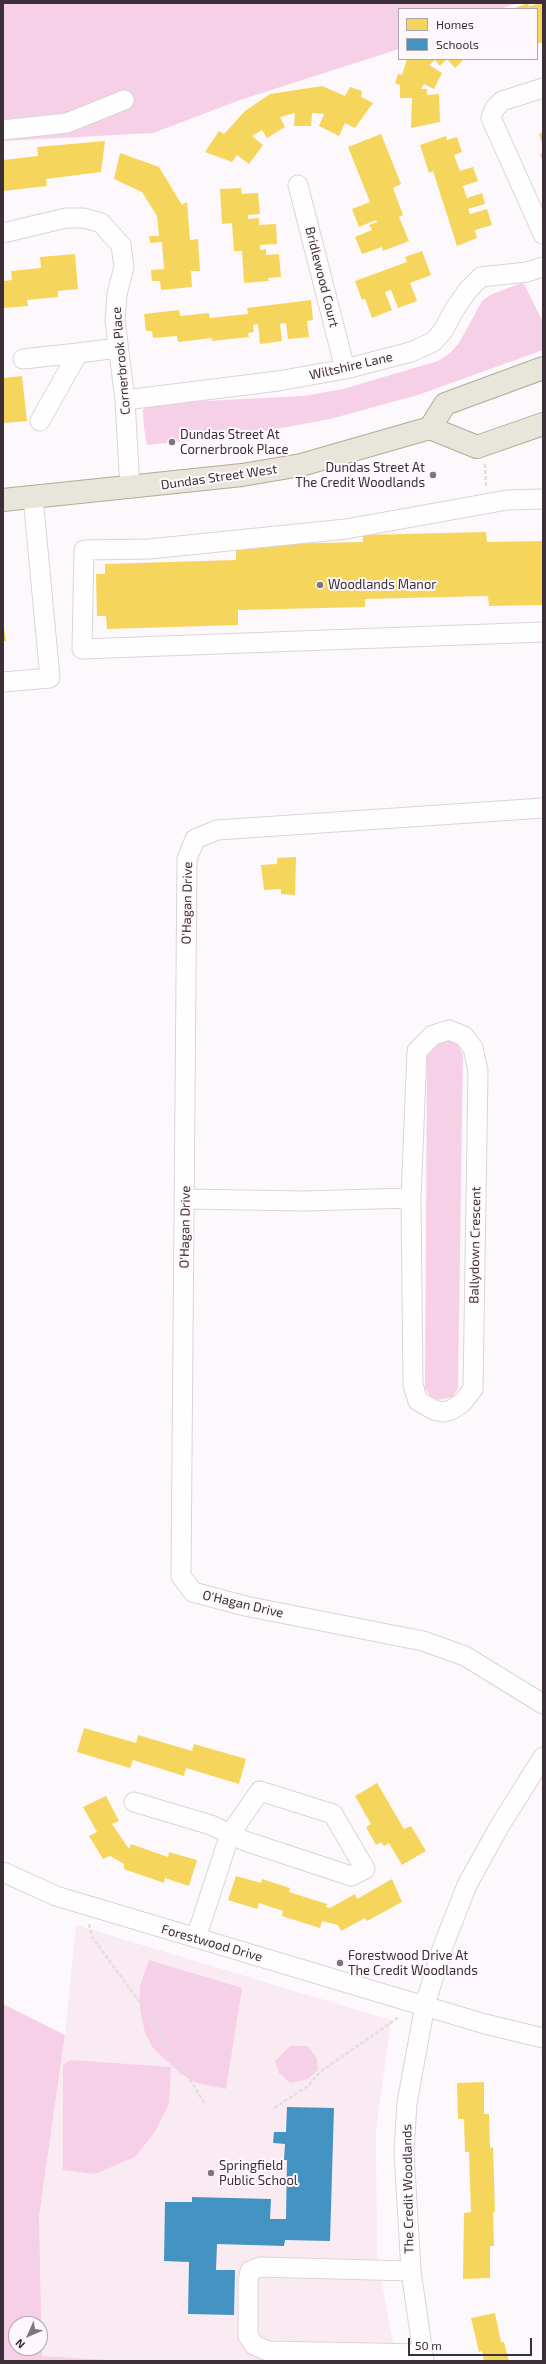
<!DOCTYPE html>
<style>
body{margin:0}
#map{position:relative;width:546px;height:2364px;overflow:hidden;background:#fdf8fb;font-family:"Exo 2",sans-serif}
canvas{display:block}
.frame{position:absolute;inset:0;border:4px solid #3c2f37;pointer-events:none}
.legend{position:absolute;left:398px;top:8px;width:140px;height:52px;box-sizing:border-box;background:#fef7fb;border:1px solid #b0a7ad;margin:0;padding:5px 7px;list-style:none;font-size:12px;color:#3c2f37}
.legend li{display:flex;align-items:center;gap:8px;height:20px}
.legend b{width:20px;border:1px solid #b0a7ad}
.north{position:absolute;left:8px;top:2316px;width:40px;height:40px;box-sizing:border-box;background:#fef7fb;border:1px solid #b0a7ad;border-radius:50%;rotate:225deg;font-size:11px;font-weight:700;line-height:16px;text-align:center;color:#3c2f37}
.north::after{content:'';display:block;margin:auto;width:14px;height:18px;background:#80757c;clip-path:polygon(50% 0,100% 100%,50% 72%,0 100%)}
.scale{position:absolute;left:408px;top:2338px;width:124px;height:18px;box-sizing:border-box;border:2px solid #3c2f37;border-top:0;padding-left:5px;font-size:12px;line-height:14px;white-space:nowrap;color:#3c2f37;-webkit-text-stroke:3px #fef7fb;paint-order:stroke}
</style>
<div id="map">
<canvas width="546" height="2364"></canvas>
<div class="frame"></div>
<ul class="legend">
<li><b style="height:11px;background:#f6d55c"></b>Homes</li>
<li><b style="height:11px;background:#4393c3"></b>Schools</li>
</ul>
<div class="north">N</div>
<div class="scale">50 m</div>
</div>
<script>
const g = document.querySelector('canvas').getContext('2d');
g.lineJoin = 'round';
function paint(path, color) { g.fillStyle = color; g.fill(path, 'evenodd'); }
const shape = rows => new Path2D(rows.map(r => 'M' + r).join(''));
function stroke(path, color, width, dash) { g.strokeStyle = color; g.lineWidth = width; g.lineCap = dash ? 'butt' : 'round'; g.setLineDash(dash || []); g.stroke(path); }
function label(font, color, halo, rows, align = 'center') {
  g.font = font + ' "Exo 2",sans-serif'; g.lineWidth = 4; g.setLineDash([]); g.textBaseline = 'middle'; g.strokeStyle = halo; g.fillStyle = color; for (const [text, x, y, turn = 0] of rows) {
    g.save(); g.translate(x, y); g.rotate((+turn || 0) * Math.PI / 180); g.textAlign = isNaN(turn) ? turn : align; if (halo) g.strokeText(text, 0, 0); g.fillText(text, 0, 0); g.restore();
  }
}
const built = shape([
 [76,1925,391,2020,376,2131,377,2259,397,2361,131,2361,42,2356,39,2216,65,2035]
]);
const green = shape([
 [3,3,516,3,501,9,399,9,399,49,240,100,153,133,3,141],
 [521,283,524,284,543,322,543,350,418,395,330,419,239,436,147,445,144,428,143,410,147,404,303,396,343,389,438,361,450,353,459,343,482,301,490,295],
 [445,1038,457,1042,463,1055,458,1388,453,1397,439,1400,431,1397,425,1388,427,1052,434,1042],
 [149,1960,242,1988,226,2089,197,2083,181,2074,153,2048,145,2033,140,2008,140,1986],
 [3,2004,65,2035,39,2216,42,2356,131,2361,3,2361],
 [16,2324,40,2324,40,2348,16,2348],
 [290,2046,308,2046,317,2059,318,2070,308,2079,290,2083,279,2073,275,2061],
 [70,2060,171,2067,169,2104,155,2132,135,2157,95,2174,63,2170,63,2065]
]);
const homes = shape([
 [528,3,529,6,543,3,543,42,537,44,537,9,512,9],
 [407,59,464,59,455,68,447,59,440,66,435,60,429,65,442,73,434,89,424,84,421,89,427,89,427,95,439,94,440,122,411,128,412,98,400,98,400,85,395,83,398,74,402,75],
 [322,86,345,96,350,87,362,91,361,97,373,103,355,128,345,123,339,136,319,126,324,114,312,113,311,126,294,126,295,113,280,117,285,127,267,138,262,130,252,136,263,145,249,164,237,155,232,162,205,152,219,131,224,134,245,111,270,94],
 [543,132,543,146,539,134],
 [381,134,401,184,393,188,403,215,399,217,409,241,383,251,382,247,362,254,355,237,372,230,369,225,377,222,376,220,359,227,352,209,370,202,348,147],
 [446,136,447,140,457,137,462,152,454,155,460,171,473,167,478,181,463,186,467,198,482,193,485,204,468,209,470,214,487,209,492,225,475,230,477,238,457,246,433,171,429,173,420,145],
 [105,141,101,172,46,179,47,186,3,191,3,160,38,156,37,147],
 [120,153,159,167,182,205,187,202,190,240,198,239,200,271,191,271,192,287,161,290,160,281,152,281,151,270,164,269,162,242,150,243,149,236,159,236,157,216,142,192,114,179],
 [543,153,543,162,540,154],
 [241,188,242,194,258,193,260,214,248,215,248,219,259,218,259,225,276,224,277,244,260,245,260,250,266,249,266,255,279,254,281,277,268,278,269,281,244,283,242,251,234,251,232,223,222,224,220,189],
 [422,251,431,275,410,283,417,301,398,308,391,290,385,292,392,310,372,318,365,299,362,300,355,281,407,262,405,257],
 [75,254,78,289,58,291,58,297,27,300,28,306,3,308,3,281,12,280,11,271,41,268,40,257],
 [311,300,313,320,307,321,309,337,288,339,286,323,280,324,282,341,260,344,258,324,253,325,254,332,248,333,249,337,212,341,212,338,178,342,177,336,153,338,152,331,146,331,144,314,179,310,180,316,209,313,210,318,248,314,247,308],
 [22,376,27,421,3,423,3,378],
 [486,532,487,542,543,541,543,605,489,606,488,596,365,599,365,607,238,610,238,625,107,629,106,616,97,616,96,574,105,574,105,564,236,560,236,545,363,542,363,535],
 [3,620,6,641,3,641],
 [296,857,295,895,281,894,281,889,264,890,261,865,277,864,277,858],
 [84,1728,136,1743,138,1735,192,1751,194,1744,246,1759,239,1784,186,1768,184,1776,133,1760,130,1768,77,1752],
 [377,1783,404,1829,411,1826,426,1851,402,1865,389,1843,384,1846,381,1842,376,1845,366,1827,371,1824,355,1796],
 [106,1796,119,1821,112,1824,129,1849,131,1844,168,1857,169,1852,197,1860,189,1886,165,1878,164,1883,124,1869,124,1864,110,1856,103,1859,89,1836,97,1832,83,1807],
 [236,1876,261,1883,262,1879,290,1888,289,1892,327,1904,326,1907,330,1908,355,1894,357,1899,392,1879,402,1902,367,1921,365,1918,341,1931,338,1925,322,1921,320,1928,282,1916,283,1911,259,1903,257,1909,228,1900],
 [484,2082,484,2114,489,2114,490,2148,493,2147,495,2212,493,2212,494,2246,490,2246,490,2278,463,2279,464,2213,471,2212,469,2152,465,2152,464,2119,458,2119,457,2083],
 [495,2313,501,2342,504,2342,509,2361,484,2361,482,2351,479,2352,471,2318]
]);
const schools = shape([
 [287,2107,334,2108,330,2241,285,2240,284,2246,217,2244,216,2270,235,2270,234,2315,188,2314,189,2262,164,2261,165,2202,192,2202,192,2197,271,2199,270,2219,286,2219,287,2160,284,2160,285,2144,273,2143,274,2132,286,2132]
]);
const path = shape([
 [485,464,486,487],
 [89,1924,92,1937,150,2016,205,2104],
 [274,2108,308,2086,320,2072,399,2017]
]);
const minor = shape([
 [543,88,502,101,495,108,491,118,543,234],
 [3,130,67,123,124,100],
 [298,185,345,369],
 [3,233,66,218,84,218,101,223,121,245,124,267,117,294,115,320,125,400,130,488],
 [23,359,78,353],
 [125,400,278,381,345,369,411,352,433,342,443,331,454,310,468,290,481,277,527,272,543,267],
 [40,421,78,353,118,348],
 [543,499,507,500,346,529,149,549,84,550,82,649,543,632],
 [3,682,50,678,33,497],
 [543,808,217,830,195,839,187,859,181,1576,193,1592,245,1606,423,1641,465,1656,543,1704],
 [449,1030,464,1036,473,1048,478,1071,473,1389,462,1403,451,1410,443,1412,434,1410,418,1401,413,1385,411,1198,417,1051,433,1035,449,1030],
 [185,1199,304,1201,411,1198],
 [134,1802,211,1825,230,1834,245,1841,351,1876,365,1869,333,1814,260,1791,230,1834,196,1938],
 [3,1872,56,1896,143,1922,485,2024,543,2038],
 [411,2271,260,2267,250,2271,248,2280,248,2336,254,2345,268,2351,423,2354],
 [424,2361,411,2271,404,2152,407,2103,425,2005,442,1949,467,1885,499,1827,543,1757]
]);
const major = shape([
 [430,428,445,404,543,368],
 [3,500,242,475,301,465,430,428,477,447,543,424]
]);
const markers = [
 [172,442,4,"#80757c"],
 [433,475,4,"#80757c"],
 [320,585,4,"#80757c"],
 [340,1963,4,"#80757c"],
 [211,2173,4,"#80757c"]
];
const streetNames = [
 ["Bridlewood Court",322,277,76],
 ["Cornerbrook Place",121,361,-95],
 ["Wiltshire Lane",351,366,-13],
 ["Dundas Street West",219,477,-8],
 ["O'Hagan Drive",187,903,-89],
 ["O'Hagan Drive",185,1227,-89],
 ["Ballydown Crescent",475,1245,-89],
 ["O'Hagan Drive",243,1604,13],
 ["Forestwood Drive",212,1943,16],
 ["The Credit Woodlands",408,2189,-91]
];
const poiNames = [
 ["Dundas Street At",180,435],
 ["Cornerbrook Place",180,450],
 ["Dundas Street At",425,468,"right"],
 ["The Credit Woodlands",425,483,"right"],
 ["Woodlands Manor",328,585],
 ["Forestwood Drive At",348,1956],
 ["The Credit Woodlands",348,1971],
 ["Springfield",219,2166],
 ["Public School",219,2181]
];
paint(built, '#faebf3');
paint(green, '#f6d0e7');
paint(homes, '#f6d55c');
paint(schools, '#4393c3');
stroke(minor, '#dcd3d9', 21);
stroke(major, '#b0ac97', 24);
stroke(path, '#e2dfe1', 2.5, [4, 2]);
stroke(minor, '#fffefe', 19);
stroke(major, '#e8e6da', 22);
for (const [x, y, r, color] of markers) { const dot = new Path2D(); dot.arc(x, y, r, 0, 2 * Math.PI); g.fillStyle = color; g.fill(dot); stroke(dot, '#fef7fb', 1.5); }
label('13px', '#3c2f37', '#fef7fb', streetNames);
label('13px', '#3c2f37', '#fef7fb', poiNames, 'left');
</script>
